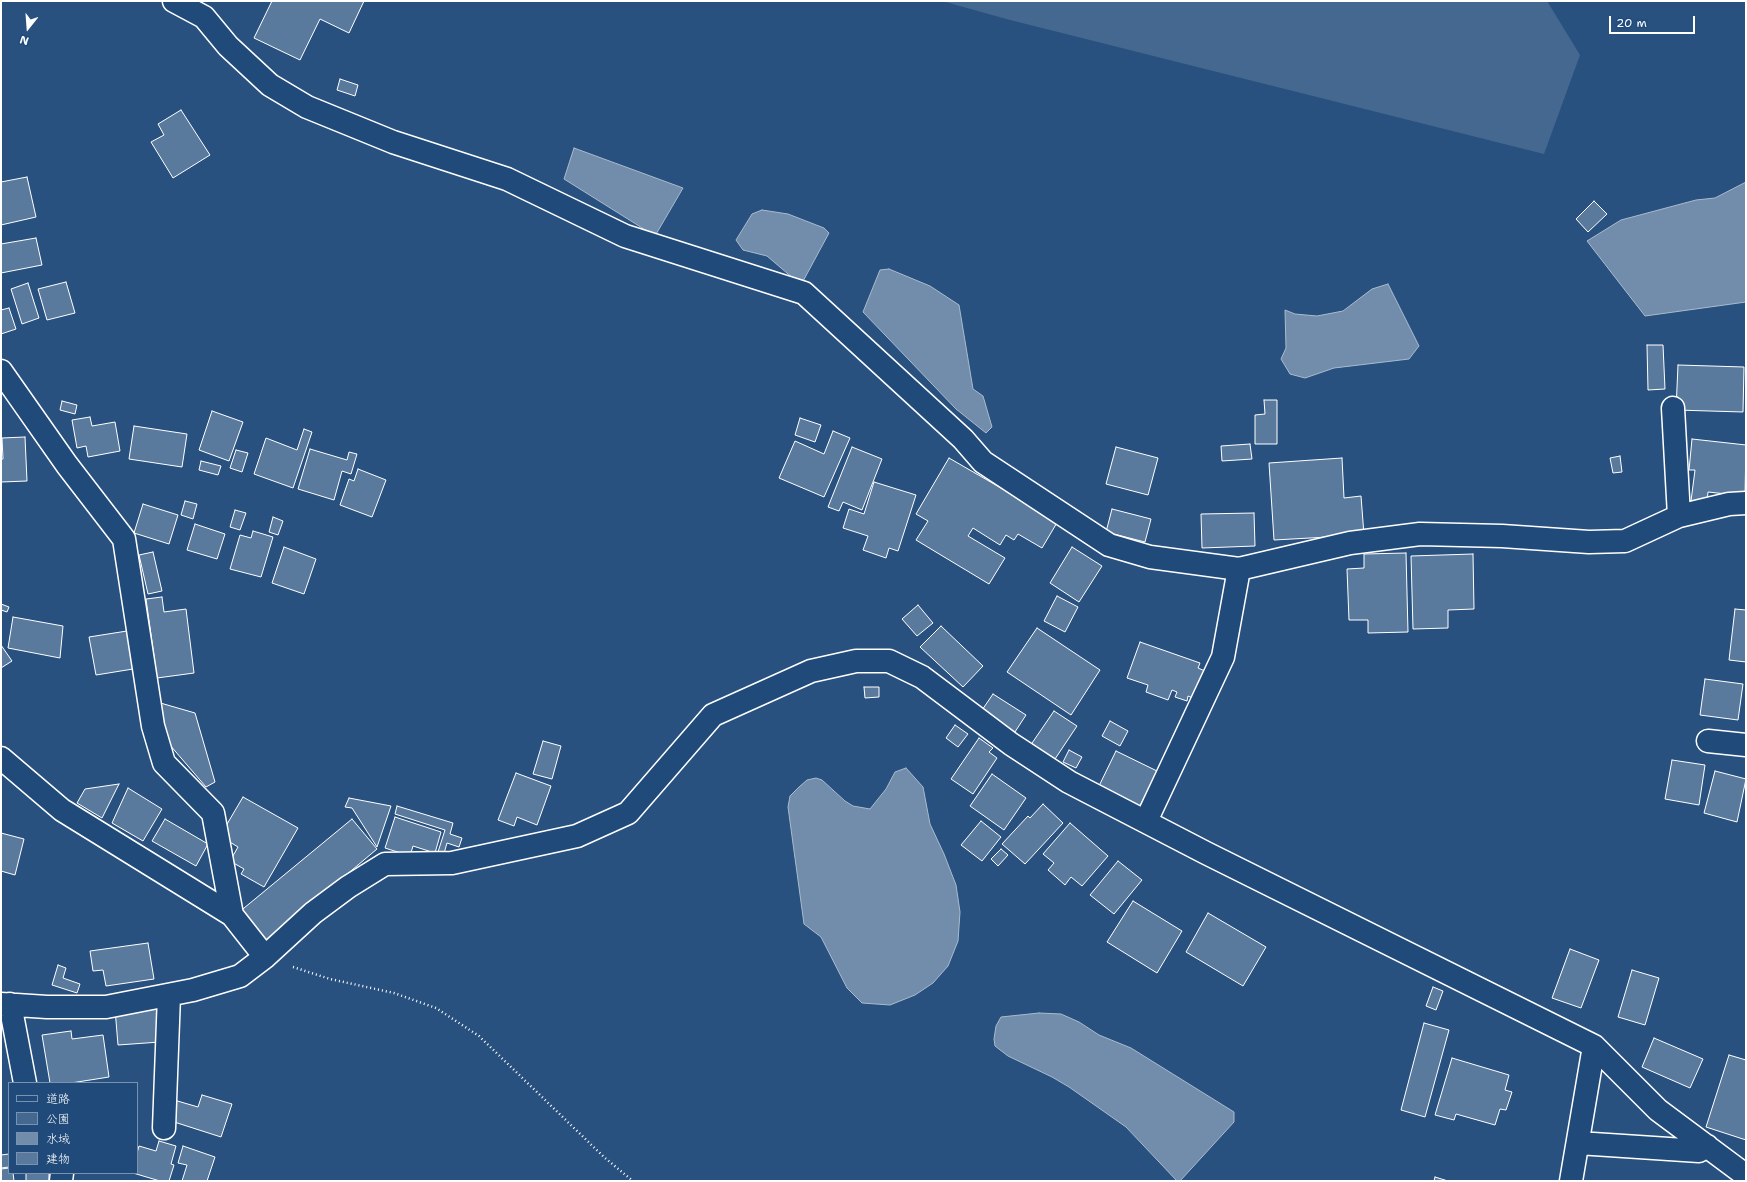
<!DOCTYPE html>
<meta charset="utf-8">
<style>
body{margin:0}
#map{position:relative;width:1747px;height:1182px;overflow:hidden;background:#28517f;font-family:"Shantell Sans","Klee One",sans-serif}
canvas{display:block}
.frame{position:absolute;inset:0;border:2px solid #fff;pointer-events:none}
.legend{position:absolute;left:8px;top:1082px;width:130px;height:92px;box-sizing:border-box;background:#1f4a7a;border:1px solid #7992af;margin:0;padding:5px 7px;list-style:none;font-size:12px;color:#fff}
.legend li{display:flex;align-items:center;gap:8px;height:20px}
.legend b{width:20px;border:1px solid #7992af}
.north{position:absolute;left:8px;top:8px;width:40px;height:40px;-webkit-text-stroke:3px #1f4a7a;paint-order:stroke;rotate:197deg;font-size:11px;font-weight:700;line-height:16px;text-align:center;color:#fff}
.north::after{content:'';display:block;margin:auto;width:14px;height:18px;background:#fff;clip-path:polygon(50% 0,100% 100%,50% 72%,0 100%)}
.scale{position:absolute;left:1609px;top:16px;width:86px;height:18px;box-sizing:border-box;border:2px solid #fff;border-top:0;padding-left:5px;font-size:12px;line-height:14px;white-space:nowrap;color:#fff;-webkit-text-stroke:3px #1f4a7a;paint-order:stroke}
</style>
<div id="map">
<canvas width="1747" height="1182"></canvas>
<div class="frame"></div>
<ul class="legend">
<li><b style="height:5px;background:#1f4a7a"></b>道路</li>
<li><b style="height:11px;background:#446890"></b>公園</li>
<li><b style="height:11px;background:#718dab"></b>水域</li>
<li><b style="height:11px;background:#5a7a9d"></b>建物</li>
</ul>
<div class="north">N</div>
<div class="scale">20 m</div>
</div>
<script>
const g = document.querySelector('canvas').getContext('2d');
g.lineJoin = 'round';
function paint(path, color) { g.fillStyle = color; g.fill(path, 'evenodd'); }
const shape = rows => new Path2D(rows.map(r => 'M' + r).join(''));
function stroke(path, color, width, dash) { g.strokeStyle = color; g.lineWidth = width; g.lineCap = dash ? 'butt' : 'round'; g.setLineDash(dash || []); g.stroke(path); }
const green = shape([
 [942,1,1547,1,1580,55,1544,154,1010,20]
]);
const water = shape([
 [574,148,683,188,655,236,564,179,574,148],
 [1746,182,1746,302,1645,316,1587,241,1621,220,1696,200,1715,198,1746,182],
 [762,210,788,214,824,228,829,233,801,285,767,256,743,250,736,240,752,214,762,210],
 [889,269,930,286,959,305,973,389,983,396,992,427,986,433,956,409,863,312,880,270,889,269],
 [1388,284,1419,346,1409,359,1334,368,1305,378,1290,374,1281,359,1286,348,1285,310,1295,314,1317,316,1343,311,1372,289,1388,284],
 [906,768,923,787,930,824,944,854,956,885,960,912,958,941,948,966,933,983,915,995,890,1005,862,1003,847,988,821,937,804,924,788,807,790,796,799,787,807,780,816,778,822,780,845,801,853,806,870,809,886,789,895,772,906,768],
 [1039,1013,1061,1014,1079,1022,1099,1035,1131,1048,1234,1112,1234,1122,1180,1181,1177,1181,1126,1127,1069,1087,1052,1077,1008,1056,995,1046,994,1039,996,1026,1001,1017,1039,1013]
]);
const building = shape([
 [272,1,364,1,349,33,320,19,300,60,254,38,272,1],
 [340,79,358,85,355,96,337,90,340,79],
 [181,110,210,155,173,178,151,142,164,135,158,124,181,110],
 [27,177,36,217,1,225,1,182,27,177],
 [1594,201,1607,214,1588,232,1576,219,1594,201],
 [36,238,42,265,1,273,1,244,36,238],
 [66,282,75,313,47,320,38,289,66,282],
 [28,283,39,318,22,324,11,289,28,283],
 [9,308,16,329,1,334,1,310,9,308],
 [1647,345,1663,345,1665,389,1648,390,1647,345],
 [1678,365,1744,367,1743,412,1676,410,1678,365],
 [1264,400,1277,400,1277,444,1255,444,1255,415,1265,414,1264,400],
 [62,401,77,405,75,414,60,410,62,401],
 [212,411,243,422,229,461,199,450,212,411],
 [90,417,92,426,115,422,120,451,88,457,86,446,77,448,72,420,90,417],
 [800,418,821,425,815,442,795,435,800,418],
 [134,426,187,434,182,467,129,459,134,426],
 [304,429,312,432,293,488,254,474,266,438,297,450,304,429],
 [833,431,850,438,824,497,779,478,795,441,824,454,833,431],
 [25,437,27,481,1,482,1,459,3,459,2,438,25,437],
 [1692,439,1746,445,1745,496,1708,492,1707,503,1691,501,1695,470,1689,470,1692,439],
 [1250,444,1252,459,1222,461,1221,446,1250,444],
 [852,447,882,459,862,510,843,502,839,511,828,507,852,447],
 [1116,447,1158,458,1148,495,1106,484,1116,447],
 [310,449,347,460,349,452,357,454,351,474,342,471,334,500,298,489,310,449],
 [236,450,248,453,242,472,230,468,236,450],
 [1620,456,1622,472,1613,473,1610,458,1620,456],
 [949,458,1058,521,1042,548,1018,534,1014,540,1006,535,1000,545,973,528,968,536,1005,558,989,584,916,540,928,521,916,514,949,458],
 [1342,458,1344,498,1361,496,1364,535,1274,540,1269,463,1342,458],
 [201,461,221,466,218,475,199,470,201,461],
 [358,469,386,480,372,517,340,505,349,479,354,481,358,469],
 [874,482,916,495,898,551,889,548,886,558,863,550,868,536,843,528,849,509,864,514,874,482],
 [185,501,197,504,193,519,181,515,185,501],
 [143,504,178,515,169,544,134,533,143,504],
 [1112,509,1151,519,1145,542,1106,532,1112,509],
 [235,510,246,513,240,530,230,527,235,510],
 [1254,513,1255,546,1202,548,1201,514,1254,513],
 [273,517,283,521,278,535,269,532,273,517],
 [195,524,225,534,217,559,187,550,195,524],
 [253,531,273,537,261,577,230,569,240,535,251,538,253,531],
 [284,547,316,559,304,594,272,583,284,547],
 [1072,547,1102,566,1079,602,1050,583,1072,547],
 [153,552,162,591,148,594,139,555,153,552],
 [1406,553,1408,632,1368,633,1368,620,1349,620,1347,569,1364,568,1364,554,1406,553],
 [1473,554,1474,609,1448,610,1448,628,1413,629,1411,556,1473,554],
 [1057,596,1078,607,1065,632,1044,621,1057,596],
 [162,597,164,612,186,609,194,673,157,678,146,599,162,597],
 [1,604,9,607,7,612,1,610,1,604],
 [918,605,933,623,917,636,902,619,918,605],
 [1735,609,1746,610,1746,662,1729,660,1735,609],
 [13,617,63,626,60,658,8,648,13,617],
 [941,626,983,666,963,687,920,647,941,626],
 [1037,628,1100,670,1071,715,1007,672,1037,628],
 [127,631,133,669,96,675,89,637,127,631],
 [1140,642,1200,663,1198,668,1205,671,1195,699,1188,696,1187,701,1175,697,1177,692,1172,690,1168,700,1146,692,1148,685,1127,678,1140,642],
 [1,645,12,661,1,668,1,645],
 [1705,679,1743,684,1738,720,1700,715,1705,679],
 [864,687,879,687,879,697,865,698,864,687],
 [993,694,1026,715,1013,735,980,713,993,694],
 [157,702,195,713,215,782,206,787,163,737,157,702],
 [1054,711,1077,726,1053,762,1030,746,1054,711],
 [1110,721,1128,731,1120,746,1102,736,1110,721],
 [955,725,968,734,958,747,946,738,955,725],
 [979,738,993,748,989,752,997,758,973,794,951,779,979,738],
 [543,741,561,746,552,779,533,774,543,741],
 [1069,750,1082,757,1076,768,1063,762,1069,750],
 [1116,751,1157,771,1139,808,1098,788,1116,751],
 [1672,760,1705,765,1699,805,1665,799,1672,760],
 [1715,771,1746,779,1737,822,1704,813,1715,771],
 [516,773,551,786,537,825,517,817,514,826,498,820,516,773],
 [992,774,1026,798,1004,830,970,806,992,774],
 [119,784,102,818,77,803,85,789,119,784],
 [128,788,162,809,143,841,112,823,128,788],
 [243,797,298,828,264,887,241,874,244,869,230,861,238,847,220,836,243,797],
 [349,798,391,806,377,847,352,808,345,807,349,798],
 [1043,804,1063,823,1025,864,1002,844,1028,816,1030,818,1043,804],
 [397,806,453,823,450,834,462,838,459,847,447,843,443,857,437,855,445,830,395,814,397,806],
 [395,817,441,832,435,853,413,846,410,856,385,848,395,817],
 [165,819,208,844,196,866,152,841,165,819],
 [352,819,377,849,264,944,238,913,352,819],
 [981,821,1001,837,982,861,961,845,981,821],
 [1070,823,1108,856,1082,886,1071,877,1065,885,1048,870,1054,863,1043,854,1070,823],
 [1,833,24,839,15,875,1,871,1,833],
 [1001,849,1008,855,998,866,991,859,1001,849],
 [1118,861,1142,880,1114,914,1090,895,1118,861],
 [1133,901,1182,931,1157,973,1107,942,1133,901],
 [1208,913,1266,947,1243,986,1186,952,1208,913],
 [148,943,154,979,106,986,103,970,93,971,90,951,148,943],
 [1570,949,1599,960,1581,1008,1552,998,1570,949],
 [58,965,66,968,63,978,80,984,77,993,52,985,58,965],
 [1632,970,1659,978,1645,1025,1618,1017,1632,970],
 [1433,987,1443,991,1436,1010,1426,1006,1433,987],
 [157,1006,160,1042,118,1045,115,1009,157,1006],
 [1424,1023,1449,1030,1425,1117,1401,1110,1424,1023],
 [71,1031,72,1039,103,1035,109,1077,71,1083,50,1083,42,1035,71,1031],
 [1654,1038,1703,1059,1690,1088,1642,1067,1654,1038],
 [1729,1055,1746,1060,1746,1140,1706,1127,1729,1055],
 [1452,1058,1509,1075,1505,1090,1512,1092,1506,1110,1500,1109,1495,1125,1456,1114,1454,1120,1435,1115,1452,1058],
 [202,1095,232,1104,221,1137,168,1120,174,1100,198,1107,202,1095],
 [159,1141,176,1146,171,1164,174,1165,169,1181,160,1181,133,1173,137,1173,137,1153,139,1146,156,1151,159,1141],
 [183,1146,215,1157,207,1181,182,1181,187,1165,178,1163,183,1146],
 [9,1154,9,1167,1,1168,1,1155,9,1154],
 [9,1168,9,1173,13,1173,14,1181,1,1181,1,1169,9,1168],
 [26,1173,49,1173,49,1181,26,1181,26,1173],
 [1435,1177,1448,1181,1434,1181,1435,1177]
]);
const path = shape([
 [293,967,330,979,394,993,436,1008,479,1036,605,1158,633,1181]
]);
const minor = shape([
 [174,1,204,17,228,46,270,85,307,107,393,142,507,179,625,236,804,293,963,439,983,462,1109,545,1150,557,1239,569,1350,543,1420,534,1502,536,1589,542,1625,541,1679,516,1729,504,1746,503],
 [1,371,67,465,124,539,153,726,164,763,213,813,232,915],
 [1673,408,1679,516],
 [1708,741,1746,745],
 [1,758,62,810,232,915,265,957],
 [1146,821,1223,657,1239,569],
 [1,1004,47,1007,106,1007,193,990,240,976,265,957,313,913,348,887,385,864,452,863,577,836,628,813,713,715,811,671,856,661,889,661,922,677,1011,744,1069,782,1206,853,1594,1046,1658,1110,1740,1171,1746,1173],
 [10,1004,25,1083],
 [164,1128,169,995],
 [1578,1143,1699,1151,1707,1146],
 [61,1181,62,1173],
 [1571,1181,1594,1046]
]);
paint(green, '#446890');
paint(water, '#718dab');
stroke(water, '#aabbcd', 1);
paint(building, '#5a7a9d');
stroke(building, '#fff', 1);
stroke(minor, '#fff', 25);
stroke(path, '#fff', 2.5, [1, 3]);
stroke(minor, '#1f4a7a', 22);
</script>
